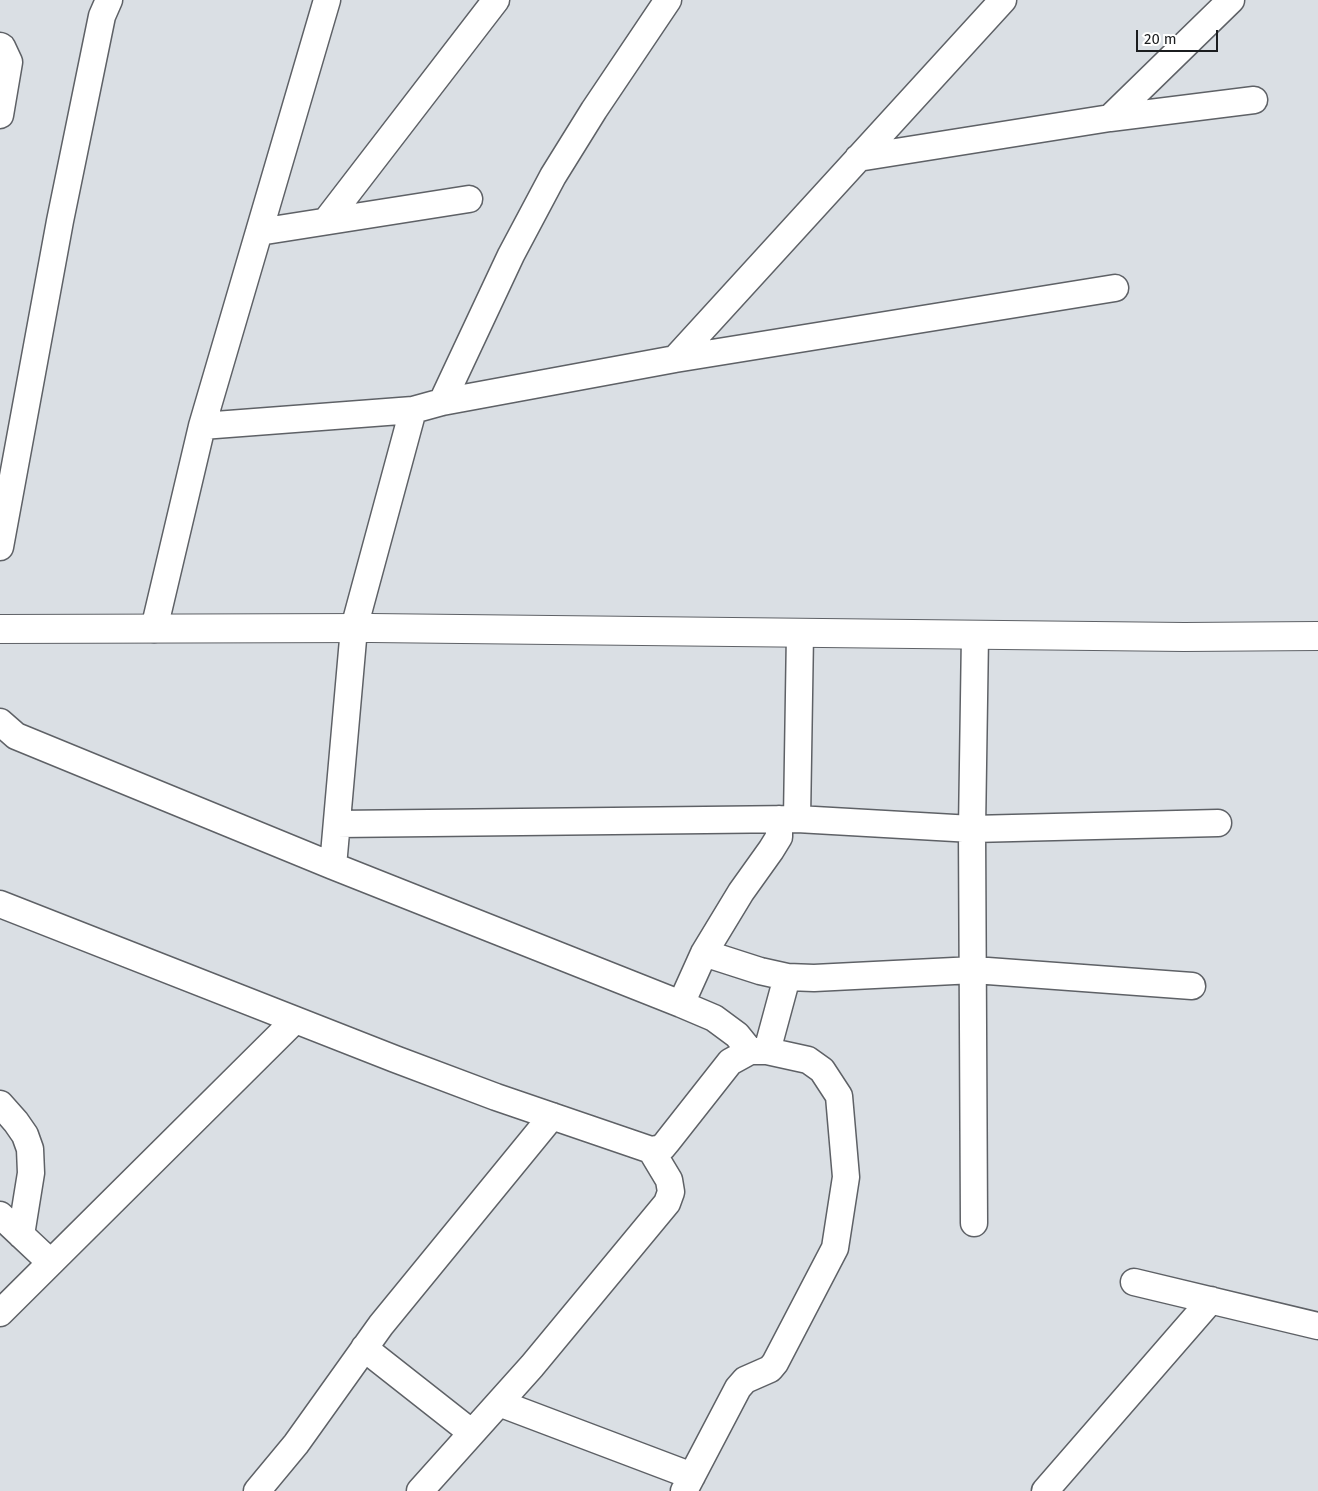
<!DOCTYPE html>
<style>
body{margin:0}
#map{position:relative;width:1318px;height:1491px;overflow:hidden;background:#dadfe4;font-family:"Fira Sans",sans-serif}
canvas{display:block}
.scale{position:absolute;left:1136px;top:30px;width:82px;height:22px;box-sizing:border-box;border:2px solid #1b1d1f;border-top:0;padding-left:6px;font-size:15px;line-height:18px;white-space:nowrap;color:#1b1d1f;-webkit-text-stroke:4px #fff;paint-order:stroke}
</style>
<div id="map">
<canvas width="1318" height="1491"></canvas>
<div class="scale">20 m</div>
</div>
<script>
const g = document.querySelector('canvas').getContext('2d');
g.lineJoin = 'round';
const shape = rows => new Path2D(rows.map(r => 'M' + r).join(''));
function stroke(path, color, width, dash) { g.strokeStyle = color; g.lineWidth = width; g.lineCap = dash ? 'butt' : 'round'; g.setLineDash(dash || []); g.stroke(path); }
const street = shape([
 [0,46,2,47,9,62,0,115],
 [1110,118,1231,0],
 [858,158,1110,118,1254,100],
 [326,221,496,0],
 [259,232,469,199],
 [675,359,1003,0],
 [442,402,511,255,553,176,594,110,668,0],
 [202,426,413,410,442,402,675,359,1115,288],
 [0,547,60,221,102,16,109,0],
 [154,629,202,426,327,0],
 [0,722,16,736,333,866,681,1004,714,1018,737,1035,750,1051],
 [797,819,800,633],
 [337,824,797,819,972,829,1218,823],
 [333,866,354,628,413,410],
 [0,904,395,1059,496,1097,651,1150,662,1148,667,1142,730,1062,750,1051,767,1051,808,1060,822,1070,839,1096,846,1177,835,1248,775,1363,770,1369,745,1380,738,1388,684,1491],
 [704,953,760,971,787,977,814,978,974,970,1192,986],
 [681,1004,704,953,741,892,771,850,779,837,779,819],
 [767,1051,787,977],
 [0,1104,16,1122,25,1135,30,1149,31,1173,21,1235],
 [0,1215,50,1262],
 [974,1223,972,829,975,635],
 [1134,1282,1318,1326],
 [0,1313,295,1020],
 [364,1348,472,1433],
 [499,1403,692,1476],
 [257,1491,296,1444,381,1325,552,1116],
 [420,1491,532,1366,667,1203,671,1192,669,1180,651,1150],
 [1045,1491,1211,1300]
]);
const secondary = shape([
 [0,629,371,628,1184,637,1318,636]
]);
stroke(street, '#5e6166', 29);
stroke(secondary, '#5e6166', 30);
stroke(street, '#fff', 26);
stroke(secondary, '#fff', 28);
</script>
